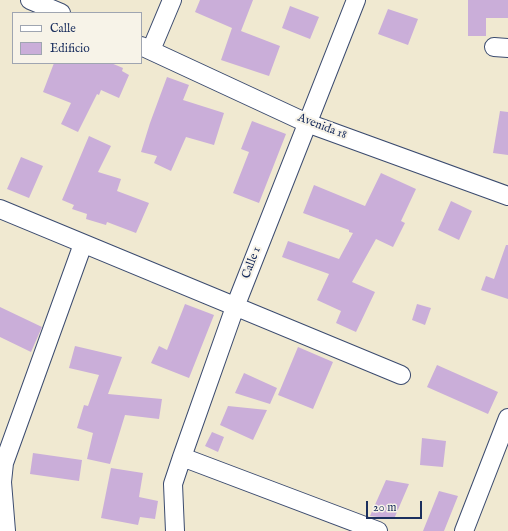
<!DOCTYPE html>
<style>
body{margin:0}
#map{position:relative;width:508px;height:531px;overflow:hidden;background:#f0e9d1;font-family:"IM FELL English",serif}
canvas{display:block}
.legend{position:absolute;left:12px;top:12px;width:130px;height:52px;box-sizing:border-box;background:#f7f3e8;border:1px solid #9fa5b1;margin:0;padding:5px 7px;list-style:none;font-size:12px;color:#1b2f5e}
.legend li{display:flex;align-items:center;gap:8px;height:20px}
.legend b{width:20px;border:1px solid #9fa5b1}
.scale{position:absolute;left:366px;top:501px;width:56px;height:18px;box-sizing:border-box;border:2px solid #1b2f5e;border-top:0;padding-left:5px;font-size:12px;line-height:14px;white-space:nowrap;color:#1b2f5e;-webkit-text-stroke:3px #f7f3e8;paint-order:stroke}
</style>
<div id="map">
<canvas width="508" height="531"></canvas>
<ul class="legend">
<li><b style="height:5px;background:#fff"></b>Calle</li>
<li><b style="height:11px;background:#caaed9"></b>Edificio</li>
</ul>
<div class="scale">20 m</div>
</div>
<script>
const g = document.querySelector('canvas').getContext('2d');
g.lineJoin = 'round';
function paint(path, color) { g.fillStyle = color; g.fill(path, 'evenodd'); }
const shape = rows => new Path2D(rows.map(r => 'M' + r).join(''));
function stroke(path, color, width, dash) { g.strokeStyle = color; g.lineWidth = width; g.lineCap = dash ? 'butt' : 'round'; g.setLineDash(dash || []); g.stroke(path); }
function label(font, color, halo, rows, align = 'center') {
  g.font = font + ' "IM FELL English",serif'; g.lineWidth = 4; g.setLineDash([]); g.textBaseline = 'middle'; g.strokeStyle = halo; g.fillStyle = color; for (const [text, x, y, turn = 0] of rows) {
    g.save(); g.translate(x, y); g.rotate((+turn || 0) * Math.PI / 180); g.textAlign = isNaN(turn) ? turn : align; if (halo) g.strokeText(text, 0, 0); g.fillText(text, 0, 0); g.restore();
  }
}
const building = shape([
 [200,0,253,0,241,31,280,46,269,76,221,60,232,28,195,12],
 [468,0,508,0,508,18,486,18,486,36,468,36],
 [290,6,319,17,310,39,282,28],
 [388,9,418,19,408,45,378,34],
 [54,63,111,63,123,68,122,71,129,75,119,98,101,90,99,95,97,94,78,132,61,124,71,103,43,92],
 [167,77,189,85,183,100,224,113,214,145,186,137,171,171,154,163,157,156,141,152,150,123],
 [500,111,508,112,508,155,493,153],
 [252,121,286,134,259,203,233,193,249,152,241,149],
 [89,136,111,146,98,172,121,179,117,191,149,203,136,233,107,222,106,225,86,219,87,214,72,209,74,205,62,200],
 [21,157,43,166,29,198,7,189],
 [381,173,416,189,401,221,405,223,393,247,376,239,352,282,375,292,356,332,336,323,341,311,317,300,329,274,282,257,288,241,339,259,353,233,349,232,349,230,303,213,314,185,365,206],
 [451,201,472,211,459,240,438,230],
 [506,245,508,245,508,299,481,290,486,276,494,279],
 [185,304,214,315,189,378,151,363,159,346,167,350],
 [417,304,431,308,425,325,412,320],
 [0,307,42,327,31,352,0,337],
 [75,346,122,357,108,394,162,399,159,419,125,415,110,464,87,459,93,433,77,428,84,405,88,406,99,375,69,368],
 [298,347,333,362,313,409,278,395],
 [437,365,498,392,488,414,427,387],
 [244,373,277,388,270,404,235,393],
 [228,406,267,410,253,440,220,425],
 [212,432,224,437,218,452,205,446],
 [422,438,446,441,443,467,420,465],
 [33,453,82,460,79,481,30,474],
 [111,468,143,473,139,497,158,501,155,519,140,517,138,525,101,518],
 [386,480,409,484,394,519,370,516],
 [439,491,458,496,444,531,423,531]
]);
const minor = shape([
 [30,0,61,13],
 [141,46,307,123,508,196],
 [494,47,508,48],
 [151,50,172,0],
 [0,209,401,375],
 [182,457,378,531],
 [6,531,2,482,4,463,83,244],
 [175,531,173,484,182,457,235,307,356,0],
 [464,531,508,418]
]);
const streetNames = [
 ["Avenida 18",322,127,21],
 ["Calle 1",252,263,-69]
];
paint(building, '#caaed9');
stroke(minor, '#3b4b6f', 20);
stroke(minor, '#fff', 18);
label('12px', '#1b2f5e', '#f7f3e8', streetNames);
</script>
